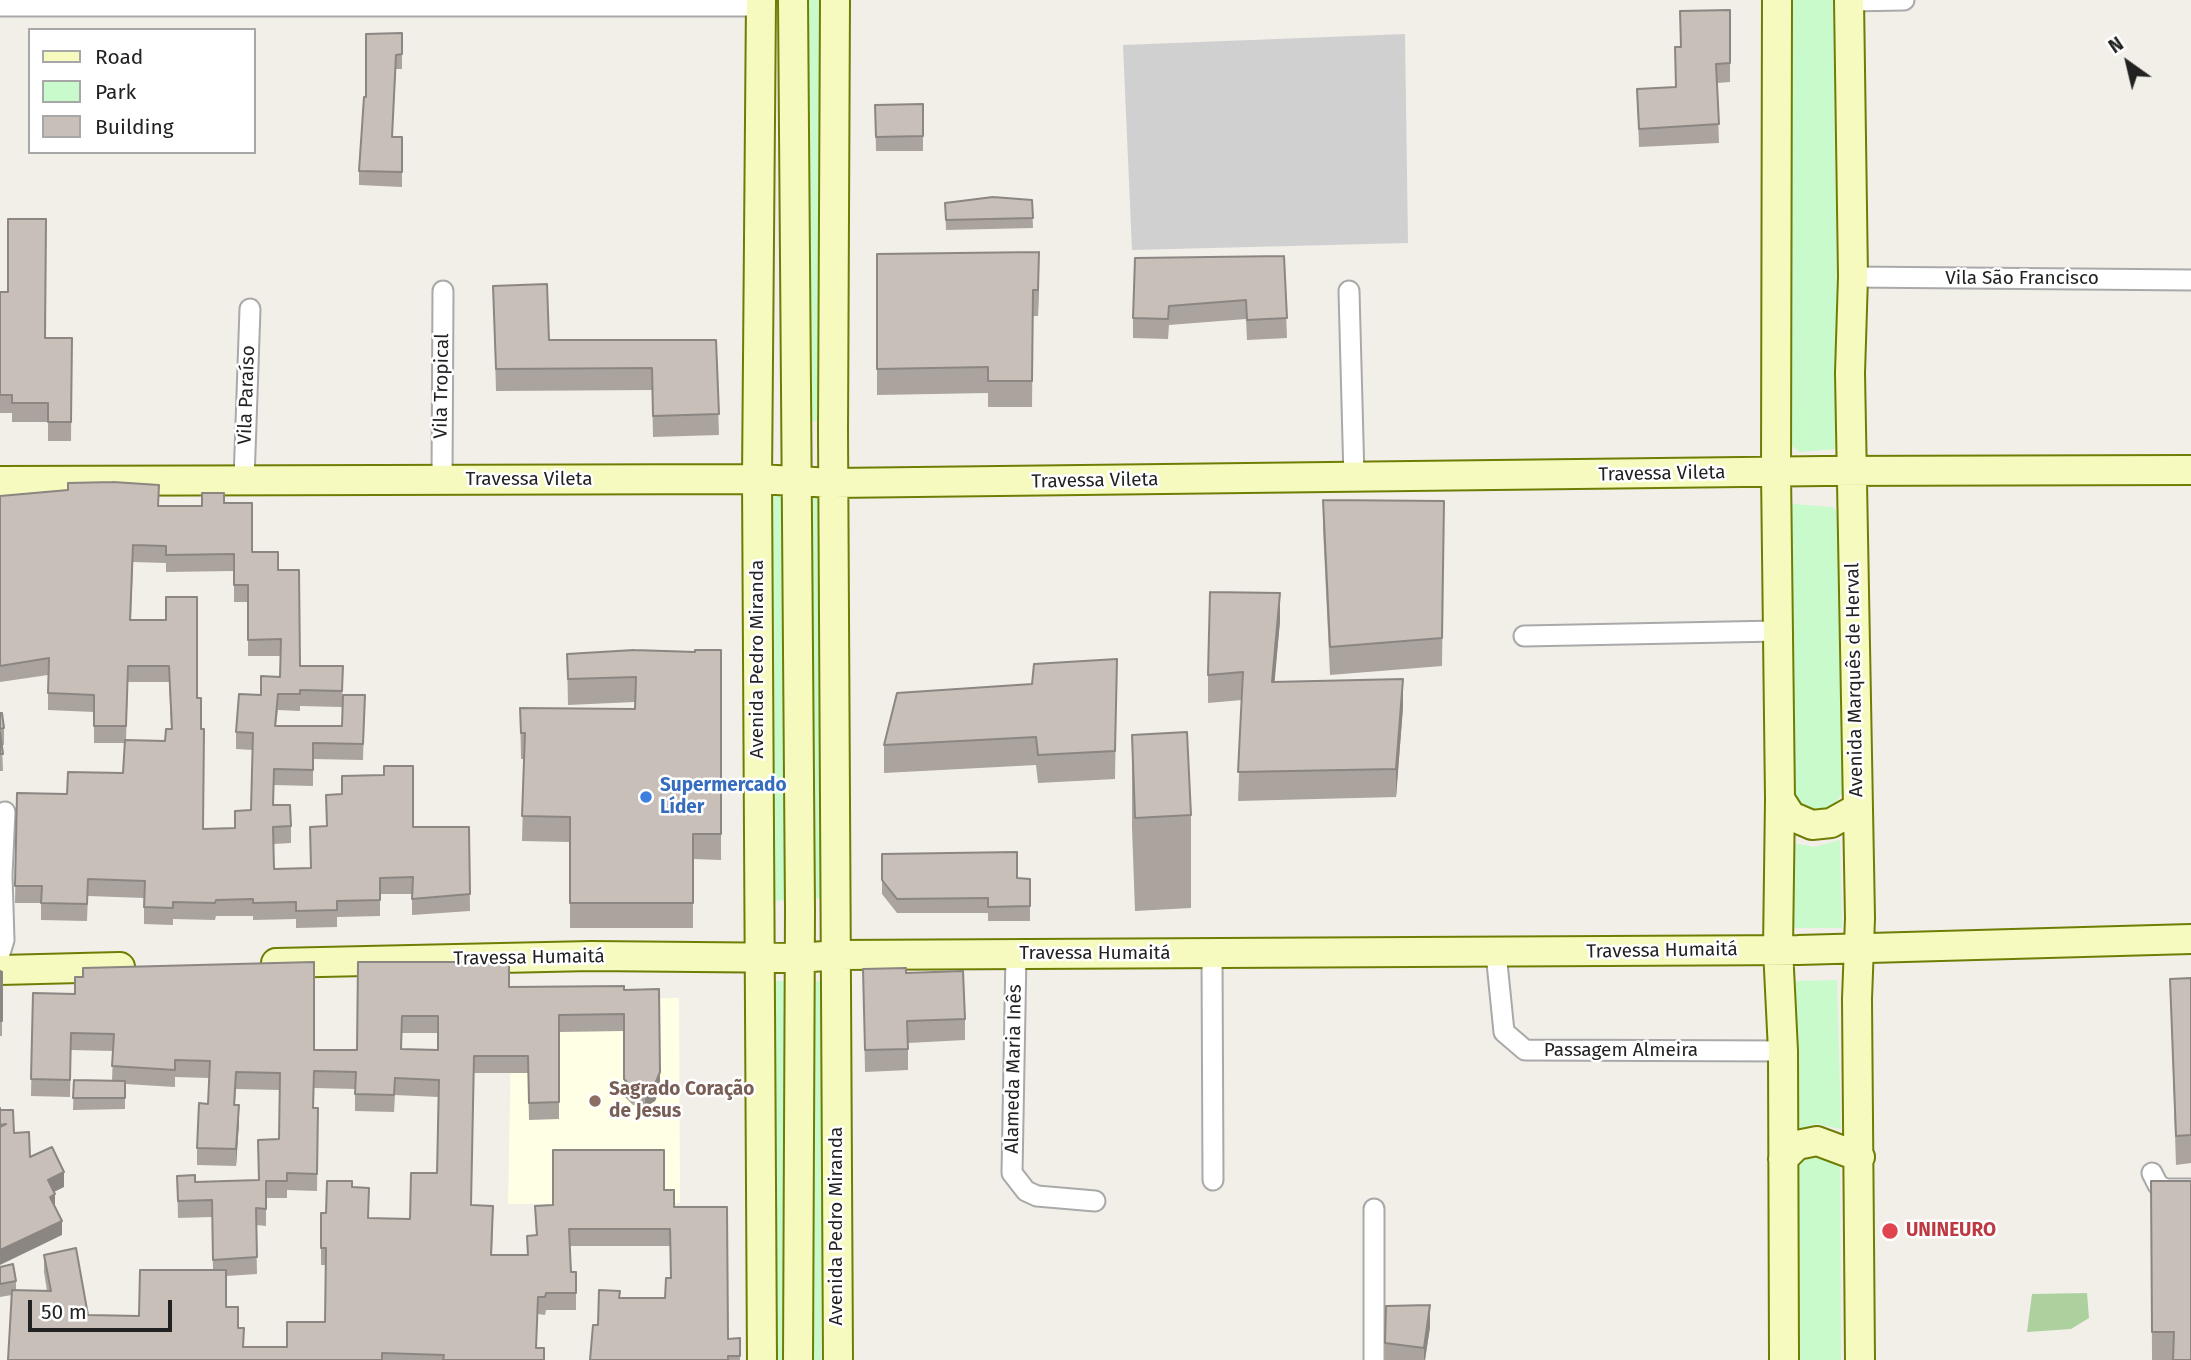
<!DOCTYPE html>
<meta charset="utf-8">
<style>
body{margin:0}
#map{position:relative;width:2191px;height:1360px;overflow:hidden;background:#f2efe9;font-family:"Fira Sans",sans-serif}
canvas{display:block}
.legend{position:absolute;left:28px;top:28px;width:228px;height:126px;box-sizing:border-box;background:#fff;border:2px solid #a7a7a7;margin:0;padding:9px 12px;list-style:none;font-size:21px;color:#222}
.legend li{display:flex;align-items:center;gap:14px;height:35px}
.legend b{width:35px;border:2px solid #a7a7a7}
.north{position:absolute;left:2093px;top:28px;width:70px;height:70px;-webkit-text-stroke:5px #fff;paint-order:stroke;rotate:326deg;font-size:19px;font-weight:700;line-height:28px;text-align:center;color:#222}
.north::after{content:'';display:block;margin:auto;width:24px;height:32px;background:#222;clip-path:polygon(50% 0,100% 100%,50% 72%,0 100%)}
.scale{position:absolute;left:28px;top:1300px;width:144px;height:32px;box-sizing:border-box;border:4px solid #222;border-top:0;padding-left:9px;font-size:21px;line-height:24px;white-space:nowrap;color:#222;-webkit-text-stroke:5px #fff;paint-order:stroke}
</style>
<div id="map">
<canvas width="2191" height="1360"></canvas>
<ul class="legend">
<li><b style="height:9px;background:#f7fabf"></b>Road</li>
<li><b style="height:19px;background:#c8facc"></b>Park</li>
<li><b style="height:19px;background:#c7bfb8"></b>Building</li>
</ul>
<div class="north">N</div>
<div class="scale">50 m</div>
</div>
<script>
const g = document.querySelector('canvas').getContext('2d');
g.lineJoin = 'round';
function paint(path, color) { g.fillStyle = color; g.fill(path, 'evenodd'); }
const shape = rows => new Path2D(rows.map(r => 'M' + r).join(''));
function stroke(path, color, width, dash) { g.strokeStyle = color; g.lineWidth = width; g.lineCap = dash ? 'butt' : 'round'; g.setLineDash(dash || []); g.stroke(path); }
function label(font, color, halo, rows, align = 'center') {
  g.font = font + ' "Fira Sans",sans-serif'; g.lineWidth = 5; g.setLineDash([]); g.textBaseline = 'middle'; g.strokeStyle = halo; g.fillStyle = color; for (const [text, x, y, turn = 0] of rows) {
    g.save(); g.translate(x, y); g.rotate((+turn || 0) * Math.PI / 180); g.textAlign = isNaN(turn) ? turn : align; if (halo) g.strokeText(text, 0, 0); g.fillText(text, 0, 0); g.restore();
  }
}
const education = shape([
 [679,998,680,1203,508,1204,512,1000]
]);
const religious = shape([
 [1405,34,1408,243,1132,250,1123,45]
]);
const forest = shape([
 [2087,1293,2089,1318,2071,1329,2027,1332,2032,1294]
]);
const park = shape([
 [801,0,822,0,825,421,802,421],
 [1787,0,1833,0,1839,443,1836,449,1800,452,1788,443],
 [803,490,822,491,822,898,805,900],
 [788,494,792,900,766,901,762,496],
 [1792,504,1832,507,1838,512,1842,793,1832,808,1811,813,1790,798,1788,509],
 [1840,840,1842,928,1788,928,1790,842,1814,847],
 [1837,980,1841,1129,1817,1124,1790,1132,1792,981],
 [768,981,792,981,789,1360,769,1360],
 [807,981,825,981,821,1360,804,1360],
 [1816,1154,1840,1162,1841,1360,1795,1360,1793,1164]
]);
const street = shape([
 [1849,1,1904,0],
 [0,6,762,6],
 [1853,277,2191,280],
 [1349,291,1354,478],
 [244,480,250,309],
 [442,480,443,291],
 [1524,636,1778,631],
 [0,953,4,940,2,875,5,812],
 [1496,953,1504,1032,1525,1050,1783,1051],
 [1016,954,1012,1173,1026,1191,1037,1196,1095,1201],
 [1212,954,1213,1180],
 [2152,1173,2158,1185,2166,1189,2191,1189],
 [1374,1209,1374,1360]
]);
const secondary = shape([
 [761,0,757,479,762,1360],
 [793,0,800,909,798,1360],
 [835,0,833,430,838,1360],
 [1777,0,1776,472,1780,799,1778,949,1783,1051,1784,1360],
 [1849,0,1853,277,1850,373,1860,918,1857,999,1860,1360],
 [0,481,757,479,834,483,1824,471,2191,470],
 [1780,799,1791,816,1812,825,1831,823,1856,809],
 [276,963,591,956,800,958,836,955,1798,950,2191,939],
 [0,970,120,967],
 [1783,1159,1797,1145,1817,1141,1860,1157]
]);
const wall = shape([
 [1730,10,1730,82,1717,83,1719,143,1639,147,1637,89,1676,87,1675,47,1681,47],
 [402,33,402,69,396,69,392,137,402,137,402,187,359,185,359,171,366,97],
 [923,104,923,151,876,151,875,105],
 [1032,200,1033,228,946,230,945,203],
 [877,254,1039,278,1038,316,1033,316,1032,407,988,407,988,393,877,395],
 [1284,256,1287,338,1247,340,1246,319,1169,325,1168,339,1133,338,1133,318],
 [493,286,549,340,716,340,719,435,653,437,652,390,496,391],
 [0,292,45,338,72,338,71,441,48,441,48,422,12,422,12,413,0,413],
 [0,496,159,506,202,506,224,503,252,552,278,570,300,666,343,666,342,707,300,706,300,711,278,710,276,726,342,726,365,695,363,760,313,759,313,786,274,785,273,805,291,826,291,843,274,844,274,869,311,868,413,827,469,827,470,911,412,915,412,894,380,894,380,916,337,917,337,927,296,928,296,919,253,920,253,916,216,916,215,920,173,919,173,925,144,924,144,898,88,896,87,921,41,920,41,903,15,903,17,793,67,794,123,773,125,743,94,743,94,712,48,710,48,675,0,682],
 [133,562,166,563,166,572,234,571,234,602,248,602,248,656,281,656,280,677,261,695,236,732,236,749,253,750,251,810,235,828,203,829,201,729,197,698,131,620],
 [128,682,169,682,171,729,165,741,126,740],
 [1323,500,1444,501,1442,666,1330,675,1323,528],
 [1280,621,1274,682,1403,707,1396,797,1238,801,1242,700,1208,703,1208,675],
 [721,650,721,860,693,859,693,928,570,928,570,842,522,841,524,759,521,759,520,708,635,709,635,702,568,705,567,654,695,652],
 [1117,659,1115,779,1038,783,1036,765,884,773,884,745,1032,684],
 [0,713,4,728,4,745,2,745,3,771,0,771],
 [1132,735,1191,815,1191,908,1135,911,1132,828],
 [882,854,1017,878,1030,879,1030,921,988,921,988,913,897,913,882,894],
 [358,962,509,987,624,990,660,1089,655,1101,645,1107,633,1105,624,1096,624,1031,559,1032,559,1119,529,1120,528,1073,474,1073,471,1205,493,1223,492,1255,528,1255,527,1236,536,1235,535,1206,553,1205,664,1190,674,1207,728,1339,740,1338,740,1360,590,1360,598,1325,620,1298,665,1298,670,1278,670,1246,570,1246,571,1272,576,1272,576,1310,546,1310,545,1315,538,1314,536,1348,544,1360,8,1360,12,1295,0,1297,0,1267,16,1281,16,1290,47,1291,44,1272,44,1255,88,1315,139,1316,213,1270,212,1217,178,1218,177,1176,195,1182,258,1180,279,1139,280,1090,236,1089,235,1105,239,1122,236,1166,197,1165,197,1148,208,1104,209,1078,175,1077,175,1087,125,1084,125,1109,73,1110,74,1080,112,1081,113,1051,71,1050,70,1097,31,1096,33,993,314,1050,357,1050],
 [402,1033,438,1033,438,1050,402,1049],
 [314,1088,355,1089,355,1111,394,1112,395,1095,438,1097,437,1173,410,1219,369,1218,352,1187,326,1213,321,1248,321,1265,326,1265,325,1322,287,1347,244,1347,238,1328,226,1307,226,1276,257,1274,256,1225,266,1226,266,1198,287,1198,287,1190,317,1191,318,1108,314,1108],
 [863,969,965,1019,965,1040,908,1043,908,1070,865,1072],
 [0,971,2,972,2,1036,0,1036],
 [2191,978,2191,1163,2176,1165,2170,979],
 [2151,1181,2191,1360,2152,1360],
 [1430,1327,1425,1360,1385,1360,1385,1343]
]);
const shadedWall = shape([
 [1039,252,1039,278,1038,316,1038,290],
 [1280,593,1280,621,1272,711,1272,682],
 [1403,679,1403,707,1396,797,1396,769],
 [660,1072,660,1089,655,1101,645,1107,645,1090],
 [239,1105,239,1122,236,1166,236,1149],
 [64,1172,64,1187,48,1195,48,1180],
 [55,1194,55,1209,50,1197],
 [62,1221,62,1235,0,1265,0,1250],
 [1430,1305,1430,1327,1425,1360,1424,1360,1424,1348]
]);
const building = shape([
 [1730,10,1730,63,1716,64,1719,124,1639,129,1637,89,1676,87,1675,47,1681,47,1680,11,1730,10],
 [402,33,402,54,396,55,392,137,402,137,402,172,359,171,364,97,366,97,366,34,402,33],
 [923,104,923,136,876,137,875,105,923,104],
 [993,197,1032,200,1033,218,946,220,945,203,993,197],
 [8,219,46,219,45,338,72,338,71,422,48,422,48,403,12,403,12,395,0,395,0,292,8,292,8,219],
 [1039,252,1038,290,1033,290,1032,381,988,381,988,367,877,369,877,254,1039,252],
 [1284,256,1287,318,1247,320,1246,300,1169,306,1168,319,1133,318,1135,258,1284,256],
 [547,284,549,340,716,340,719,414,653,416,652,368,496,369,493,286,547,284],
 [113,482,159,485,158,506,202,506,202,493,224,493,224,503,252,503,252,552,278,552,278,570,299,570,300,666,343,666,342,691,300,690,300,694,278,694,275,726,342,726,343,695,365,695,363,744,313,743,313,770,274,769,273,805,290,805,291,826,273,827,274,869,311,868,310,827,327,826,326,795,342,794,342,776,384,775,384,766,413,766,413,827,469,827,470,894,412,899,413,877,380,878,380,900,337,901,337,910,296,911,296,902,253,903,253,899,216,900,215,903,173,902,173,908,144,907,145,881,88,879,87,904,41,903,42,886,15,886,17,793,67,794,68,772,123,773,125,740,165,741,166,729,172,729,169,666,128,666,126,726,94,726,94,695,48,693,49,658,0,666,0,496,68,490,68,483,113,482],
 [133,545,166,546,166,555,234,554,234,585,248,585,248,640,281,639,280,677,261,676,261,695,239,694,236,732,253,733,251,810,235,811,235,828,203,829,204,729,201,729,201,698,197,698,197,597,166,597,166,620,130,620,133,545],
 [1323,500,1444,501,1442,638,1330,647,1323,500],
 [1210,592,1280,593,1272,682,1403,679,1396,769,1238,772,1243,672,1208,675,1210,592],
 [634,650,695,652,695,650,721,650,721,834,693,834,693,903,570,903,570,817,522,816,525,733,521,733,520,708,635,709,636,677,568,679,567,654,634,650],
 [1117,659,1115,751,1038,755,1036,737,884,745,897,693,1032,684,1034,664,1117,659],
 [0,713,2,713,4,728,0,729,0,713],
 [0,732,3,754,0,754,0,732],
 [1187,732,1191,815,1135,818,1132,735,1187,732],
 [1017,852,1017,878,1030,879,1030,906,988,907,988,898,897,899,882,880,882,854,1017,852],
 [491,958,509,958,509,987,624,986,624,990,659,989,660,1072,655,1084,645,1090,633,1088,624,1079,624,1014,559,1015,559,1102,529,1103,528,1056,474,1056,471,1205,493,1206,491,1255,528,1255,527,1236,537,1235,535,1206,553,1205,553,1150,664,1150,664,1190,674,1190,674,1207,727,1207,728,1339,740,1338,740,1356,728,1356,728,1360,590,1360,593,1325,598,1325,599,1290,620,1291,619,1298,665,1298,666,1278,671,1278,670,1229,569,1229,571,1272,576,1272,576,1293,546,1293,545,1297,538,1297,536,1348,544,1348,544,1360,443,1360,444,1355,382,1353,382,1360,8,1360,12,1290,51,1291,44,1255,76,1248,88,1315,139,1316,140,1270,226,1270,226,1307,238,1307,238,1328,244,1328,243,1347,287,1347,287,1322,325,1322,326,1248,321,1248,321,1213,326,1213,327,1181,352,1181,352,1187,369,1188,368,1218,410,1219,411,1173,437,1173,439,1080,395,1078,394,1095,355,1094,356,1072,314,1071,313,1108,318,1108,317,1174,287,1173,287,1181,266,1181,266,1209,256,1208,257,1257,213,1260,212,1200,178,1201,177,1176,195,1175,195,1182,259,1180,258,1140,279,1139,280,1073,236,1072,234,1105,239,1105,236,1149,197,1148,199,1103,208,1104,210,1061,175,1060,175,1070,112,1066,114,1034,71,1033,70,1080,31,1079,33,993,75,994,75,977,83,977,83,968,314,962,314,1050,357,1050,358,962,491,962,491,958],
 [402,1016,438,1016,438,1050,401,1049,402,1016],
 [906,968,906,973,963,971,965,1019,907,1021,908,1049,865,1050,863,969,906,968],
 [0,971,2,972,2,1021,0,1021,0,971],
 [2191,978,2191,1135,2176,1136,2170,979,2191,978],
 [74,1080,125,1081,125,1098,73,1098,74,1080],
 [0,1108,0,1110,13,1110,14,1133,29,1132,30,1157,52,1147,64,1172,48,1180,55,1194,50,1197,62,1221,0,1250,0,1127,6,1124,0,1125,0,1108],
 [2151,1181,2191,1181,2191,1360,2173,1360,2174,1332,2152,1332,2151,1181],
 [13,1264,16,1281,0,1284,0,1267,13,1264],
 [1430,1305,1424,1348,1385,1343,1386,1306,1430,1305]
]);
const markers = [
 [646,797,7,"#3f7fe0"],
 [595,1101,7,"#8d6e63"],
 [1890,1231,9,"#e0444e"]
];
const streetNames = [
 ["Vila São Francisco",2022,279],
 ["Vila Tropical",442,386,-89],
 ["Vila Paraíso",247,395,-88],
 ["Travessa Vileta",1662,474,-1],
 ["Travessa Vileta",529,480],
 ["Travessa Vileta",1095,481,-1],
 ["Avenida Pedro Miranda",758,659,-90],
 ["Avenida Marquês de Herval",1855,680,-91],
 ["Travessa Humaitá",1662,951,-1],
 ["Travessa Humaitá",1095,954],
 ["Travessa Humaitá",529,958,-1],
 ["Passagem Almeira",1621,1051],
 ["Alameda Maria Inês",1014,1069,-89],
 ["Avenida Pedro Miranda",837,1226,-90]
];
const shopNames = [
 ["Supermercado",660,786],
 ["Líder",660,808]
];
const educationNames = [
 ["Sagrado Coração",609,1090],
 ["de Jesus",609,1112]
];
const healthNames = [
 ["UNINEURO",1906,1231]
];
paint(education, '#ffffe5');
paint(religious, '#d0d0d0');
paint(forest, '#add19e');
paint(park, '#c8facc');
stroke(street, '#a9a9a9', 23);
stroke(secondary, '#707d05', 32);
stroke(street, '#fff', 19);
stroke(secondary, '#f7fabf', 28);
paint(wall, '#aba49e');
paint(shadedWall, '#8b8681');
paint(building, '#c7bfb8');
stroke(building, '#8b8681', 2);
for (const [x, y, r, color] of markers) { const dot = new Path2D(); dot.arc(x, y, r, 0, 2 * Math.PI); g.fillStyle = color; g.fill(dot); stroke(dot, '#fff', 2.5); }
label('19px', '#222', '#fff', streetNames);
label('bold 19px', '#366cbe', '#fff', shopNames, 'left');
label('bold 19px', '#785e54', '#fff', educationNames, 'left');
label('bold 19px', '#be3a42', '#fff', healthNames, 'left');
</script>
